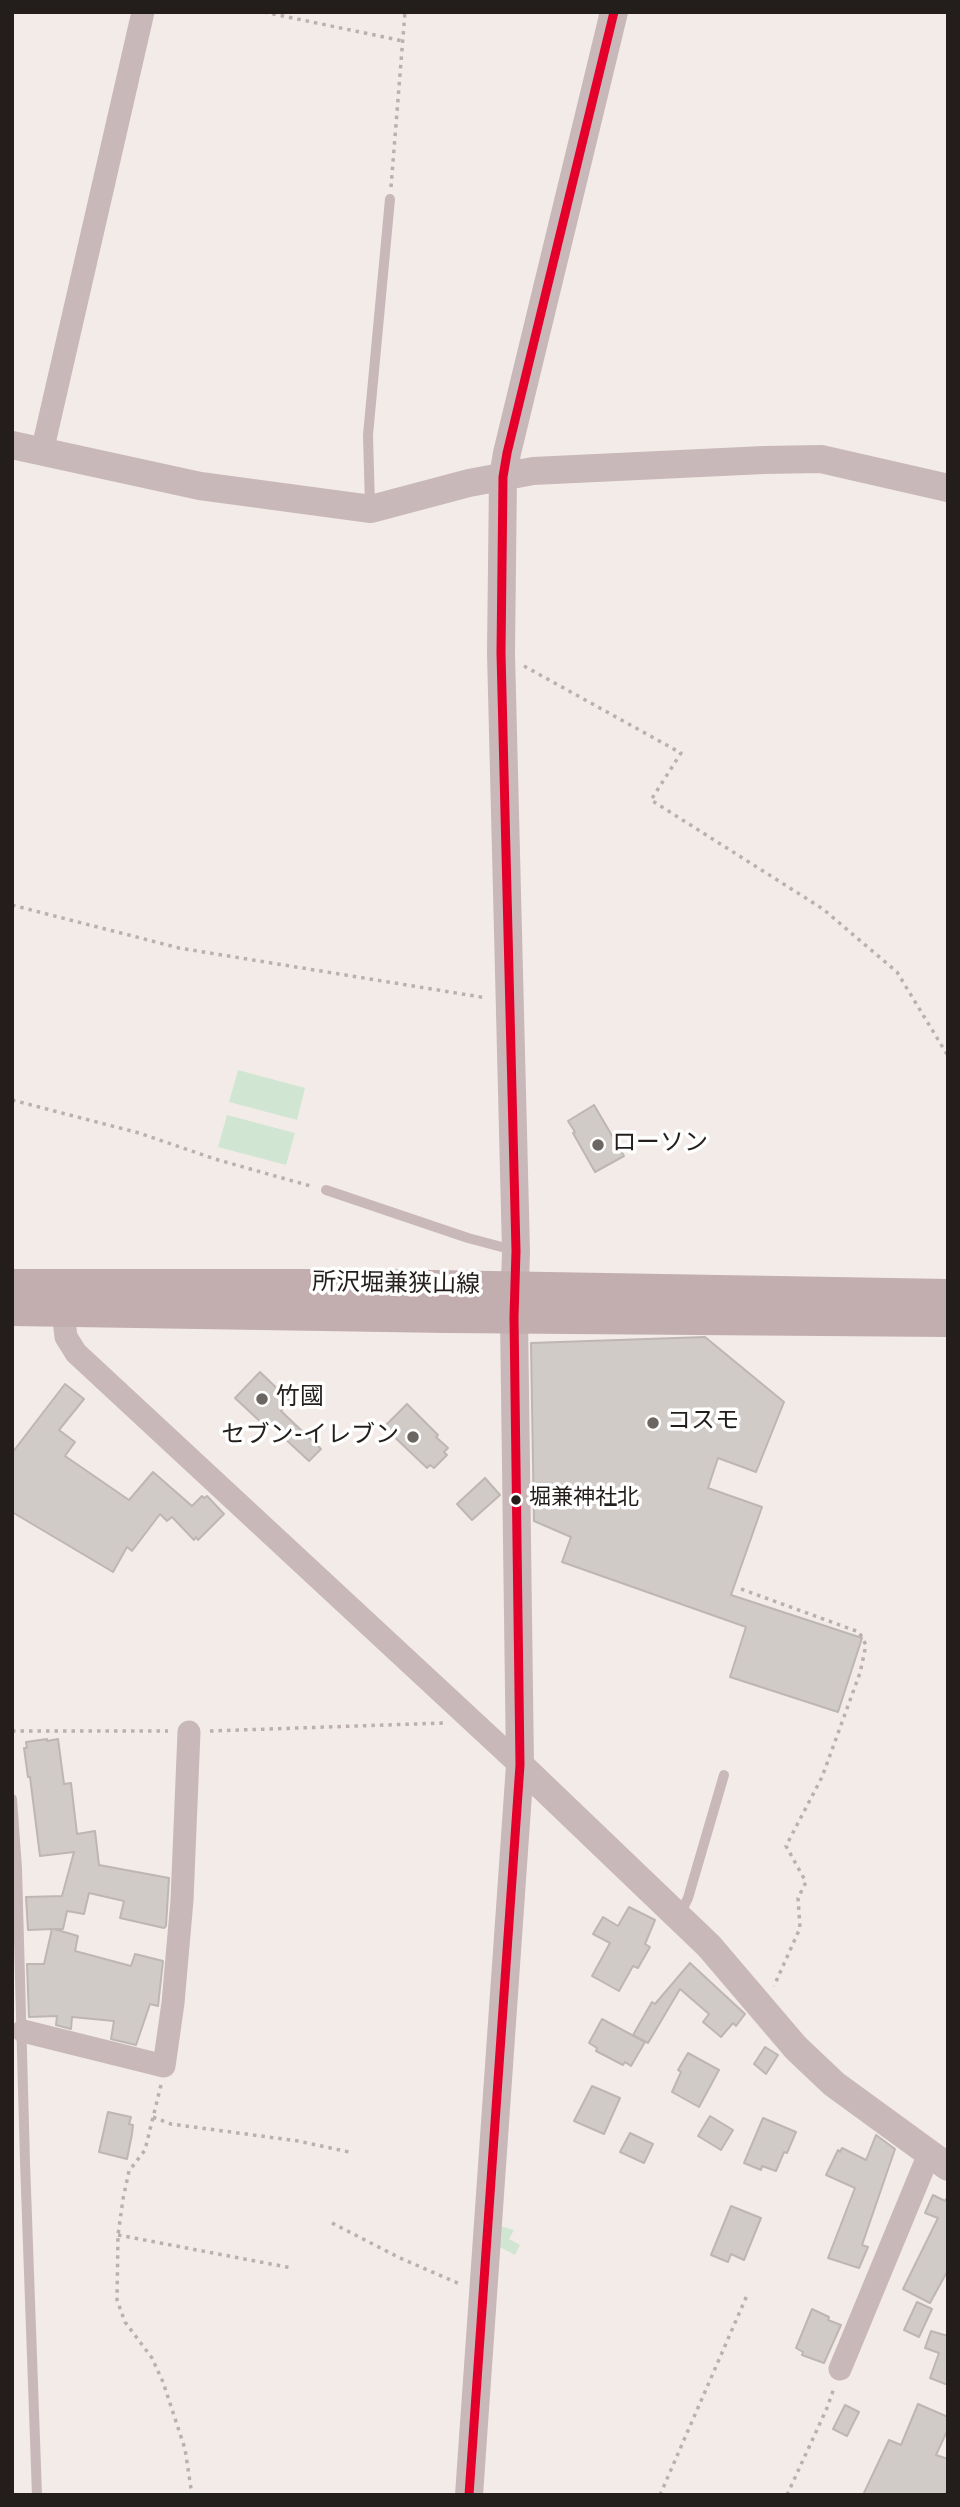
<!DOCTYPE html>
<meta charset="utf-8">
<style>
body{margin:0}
#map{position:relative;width:960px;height:2507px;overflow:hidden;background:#f3ebe7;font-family:Overpass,sans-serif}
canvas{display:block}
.frame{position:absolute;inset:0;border:14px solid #231e1b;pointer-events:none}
</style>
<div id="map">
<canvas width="960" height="2507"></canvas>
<div class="frame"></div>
</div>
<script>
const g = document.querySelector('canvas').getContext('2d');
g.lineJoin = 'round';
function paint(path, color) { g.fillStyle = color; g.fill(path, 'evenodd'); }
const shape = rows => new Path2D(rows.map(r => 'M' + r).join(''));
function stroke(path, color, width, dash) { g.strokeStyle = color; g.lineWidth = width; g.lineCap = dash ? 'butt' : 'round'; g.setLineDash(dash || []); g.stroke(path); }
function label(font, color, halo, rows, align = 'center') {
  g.font = font + ' Overpass,"Noto Sans JP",sans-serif'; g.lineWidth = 7; g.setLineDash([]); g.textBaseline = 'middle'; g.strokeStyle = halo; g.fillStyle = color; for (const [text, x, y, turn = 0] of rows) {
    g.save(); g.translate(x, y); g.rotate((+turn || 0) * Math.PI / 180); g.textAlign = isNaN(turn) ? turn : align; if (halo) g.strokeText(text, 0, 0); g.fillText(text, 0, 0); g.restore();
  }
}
const green = shape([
 [238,1070,305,1088,297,1120,229,1102],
 [227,1115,295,1133,286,1165,218,1147],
 [500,2226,514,2230,509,2239,520,2245,515,2255,498,2246]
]);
const building = shape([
 [594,1105,624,1156,595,1172,573,1133,575,1132,568,1121,594,1105],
 [705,1337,784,1402,756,1472,718,1458,708,1488,762,1507,731,1595,862,1638,838,1712,730,1677,746,1627,562,1562,571,1537,534,1521,531,1343,705,1337],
 [260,1372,290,1401,281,1411,321,1449,309,1461,269,1424,266,1427,235,1398,260,1372],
 [65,1384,84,1399,59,1430,75,1442,65,1456,129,1500,153,1472,192,1506,202,1496,204,1498,207,1496,224,1514,198,1540,196,1537,194,1540,172,1517,167,1521,160,1514,132,1551,127,1547,113,1572,12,1512,12,1453,65,1384],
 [407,1404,438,1435,436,1437,448,1448,444,1452,447,1455,434,1468,430,1465,427,1468,384,1427,407,1404],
 [485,1478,500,1495,472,1520,457,1504,485,1478],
 [47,1739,47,1741,58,1739,64,1784,71,1783,77,1834,95,1831,99,1865,169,1878,166,1926,164,1928,120,1918,124,1901,89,1893,84,1914,67,1911,63,1929,54,1929,78,1936,75,1951,131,1966,135,1954,163,1961,158,2006,150,2004,136,2045,111,2039,114,2021,72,2017,71,2029,56,2025,57,2016,29,2017,27,1964,44,1964,52,1929,28,1930,26,1897,62,1896,74,1852,40,1856,30,1777,28,1777,24,1748,27,1748,26,1742,47,1739],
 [629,1907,655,1920,645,1944,650,1947,638,1968,633,1966,619,1991,592,1976,610,1943,593,1934,603,1917,618,1926,629,1907],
 [690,1963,745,2014,736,2026,733,2023,721,2037,703,2022,709,2014,680,1989,648,2043,633,2035,652,2002,655,2004,690,1963],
 [602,2019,645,2042,631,2066,625,2062,623,2065,596,2051,597,2048,589,2043,602,2019],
 [765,2047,778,2055,766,2074,754,2064,765,2047],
 [688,2053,719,2070,699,2107,672,2092,681,2072,678,2070,688,2053],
 [592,2086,620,2098,604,2134,574,2121,592,2086],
 [108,2112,131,2117,129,2124,133,2125,132,2134,127,2159,99,2152,108,2112],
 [710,2116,733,2130,721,2150,698,2136,710,2116],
 [763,2118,796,2132,787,2153,784,2152,776,2171,762,2166,761,2170,744,2163,763,2118],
 [630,2133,653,2144,644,2163,620,2152,630,2133],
 [876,2135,895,2149,862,2245,868,2247,859,2268,828,2258,855,2188,826,2175,838,2150,840,2152,842,2148,866,2160,876,2135],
 [933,2195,945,2201,948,2196,948,2270,930,2303,903,2289,938,2218,925,2213,933,2195],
 [731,2206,761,2218,744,2260,731,2254,728,2262,711,2255,731,2206],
 [917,2302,932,2309,919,2337,904,2330,917,2302],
 [812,2309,829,2317,828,2320,841,2325,824,2363,802,2355,803,2352,796,2348,812,2309],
 [931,2331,948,2336,948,2385,930,2378,939,2353,925,2348,931,2331],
 [918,2404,948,2417,948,2429,936,2455,948,2459,948,2488,945,2495,863,2495,889,2440,901,2445,918,2404],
 [845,2405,859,2412,847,2436,833,2429,845,2405]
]);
const path = shape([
 [264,12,403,41],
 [391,187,405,12],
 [524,666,681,753,651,800,823,909,897,972,948,1056],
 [12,905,179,948,487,998],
 [12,1100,139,1133,215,1159,314,1187],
 [741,1589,859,1632,866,1645,860,1673,822,1777,786,1846,806,1882,798,1898,800,1928,774,1986],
 [12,1731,168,1731],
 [210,1731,444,1723],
 [161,2085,145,2150,129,2171,123,2199,118,2235,117,2300,125,2322,152,2358,163,2382,185,2449,192,2495],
 [153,2117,171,2124,298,2141,349,2152],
 [332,2223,400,2258,460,2284],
 [118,2235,292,2268],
 [660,2495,748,2293],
 [787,2495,827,2408,834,2388]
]);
const service = shape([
 [370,507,368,435,390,199],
 [326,1190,468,1238,513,1250],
 [12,1799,17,1868,25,2162,37,2495],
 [679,1916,688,1898,724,1775]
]);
const minor = shape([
 [42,452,143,12],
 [63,1311,66,1337,76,1353,520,1765],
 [23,2031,164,2066,173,2003,182,1900,189,1732],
 [840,2369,929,2154]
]);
const tertiary = shape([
 [12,445,200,486,371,509,469,483,533,471,764,460,821,459,948,488],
 [520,1765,709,1946,796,2048,834,2084,948,2167],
 [469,2495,520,1765,514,1317,516,1251,501,653,503,477,507,453,614,12]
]);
const secondary = shape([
 [12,1285,376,1285,948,1295],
 [12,1310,447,1317,948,1321]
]);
const bus1 = shape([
 [469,2495,520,1765,514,1317,516,1251,501,653,503,477,507,453,614,12]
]);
const markers = [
 [598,1145,7,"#6c6662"],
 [262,1399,7,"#6c6662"],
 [653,1423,7,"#6c6662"],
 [413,1437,7,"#6c6662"],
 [516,1500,6,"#231e1b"]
];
const busNames = [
 ["堀兼神社北",529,1500]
];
const poiNames = [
 ["ローソン",612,1145],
 ["竹國",276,1399],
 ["コスモ",667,1423],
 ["セブン-イレブン",399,1437,"right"]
];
const streetNames = [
 ["所沢堀兼狭山線",396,1286,1]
];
paint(green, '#d0e6d3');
paint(building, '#d1cbc8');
stroke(building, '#bdb6b3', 2);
stroke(path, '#bcb0af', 3.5, [3.5, 5]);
stroke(service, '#c9b8b9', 10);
stroke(minor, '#c9b8b9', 23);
stroke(tertiary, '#c9b8b9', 28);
stroke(secondary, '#c2adaf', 32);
stroke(bus1, '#e4002b', 9);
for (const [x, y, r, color] of markers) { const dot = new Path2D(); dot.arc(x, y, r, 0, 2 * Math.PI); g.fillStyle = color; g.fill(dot); stroke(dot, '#fff', 2.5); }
label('22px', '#231e1b', '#fff', busNames, 'left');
label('24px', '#231e1b', '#fff', poiNames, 'left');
label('24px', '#231e1b', '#fff', streetNames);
</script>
